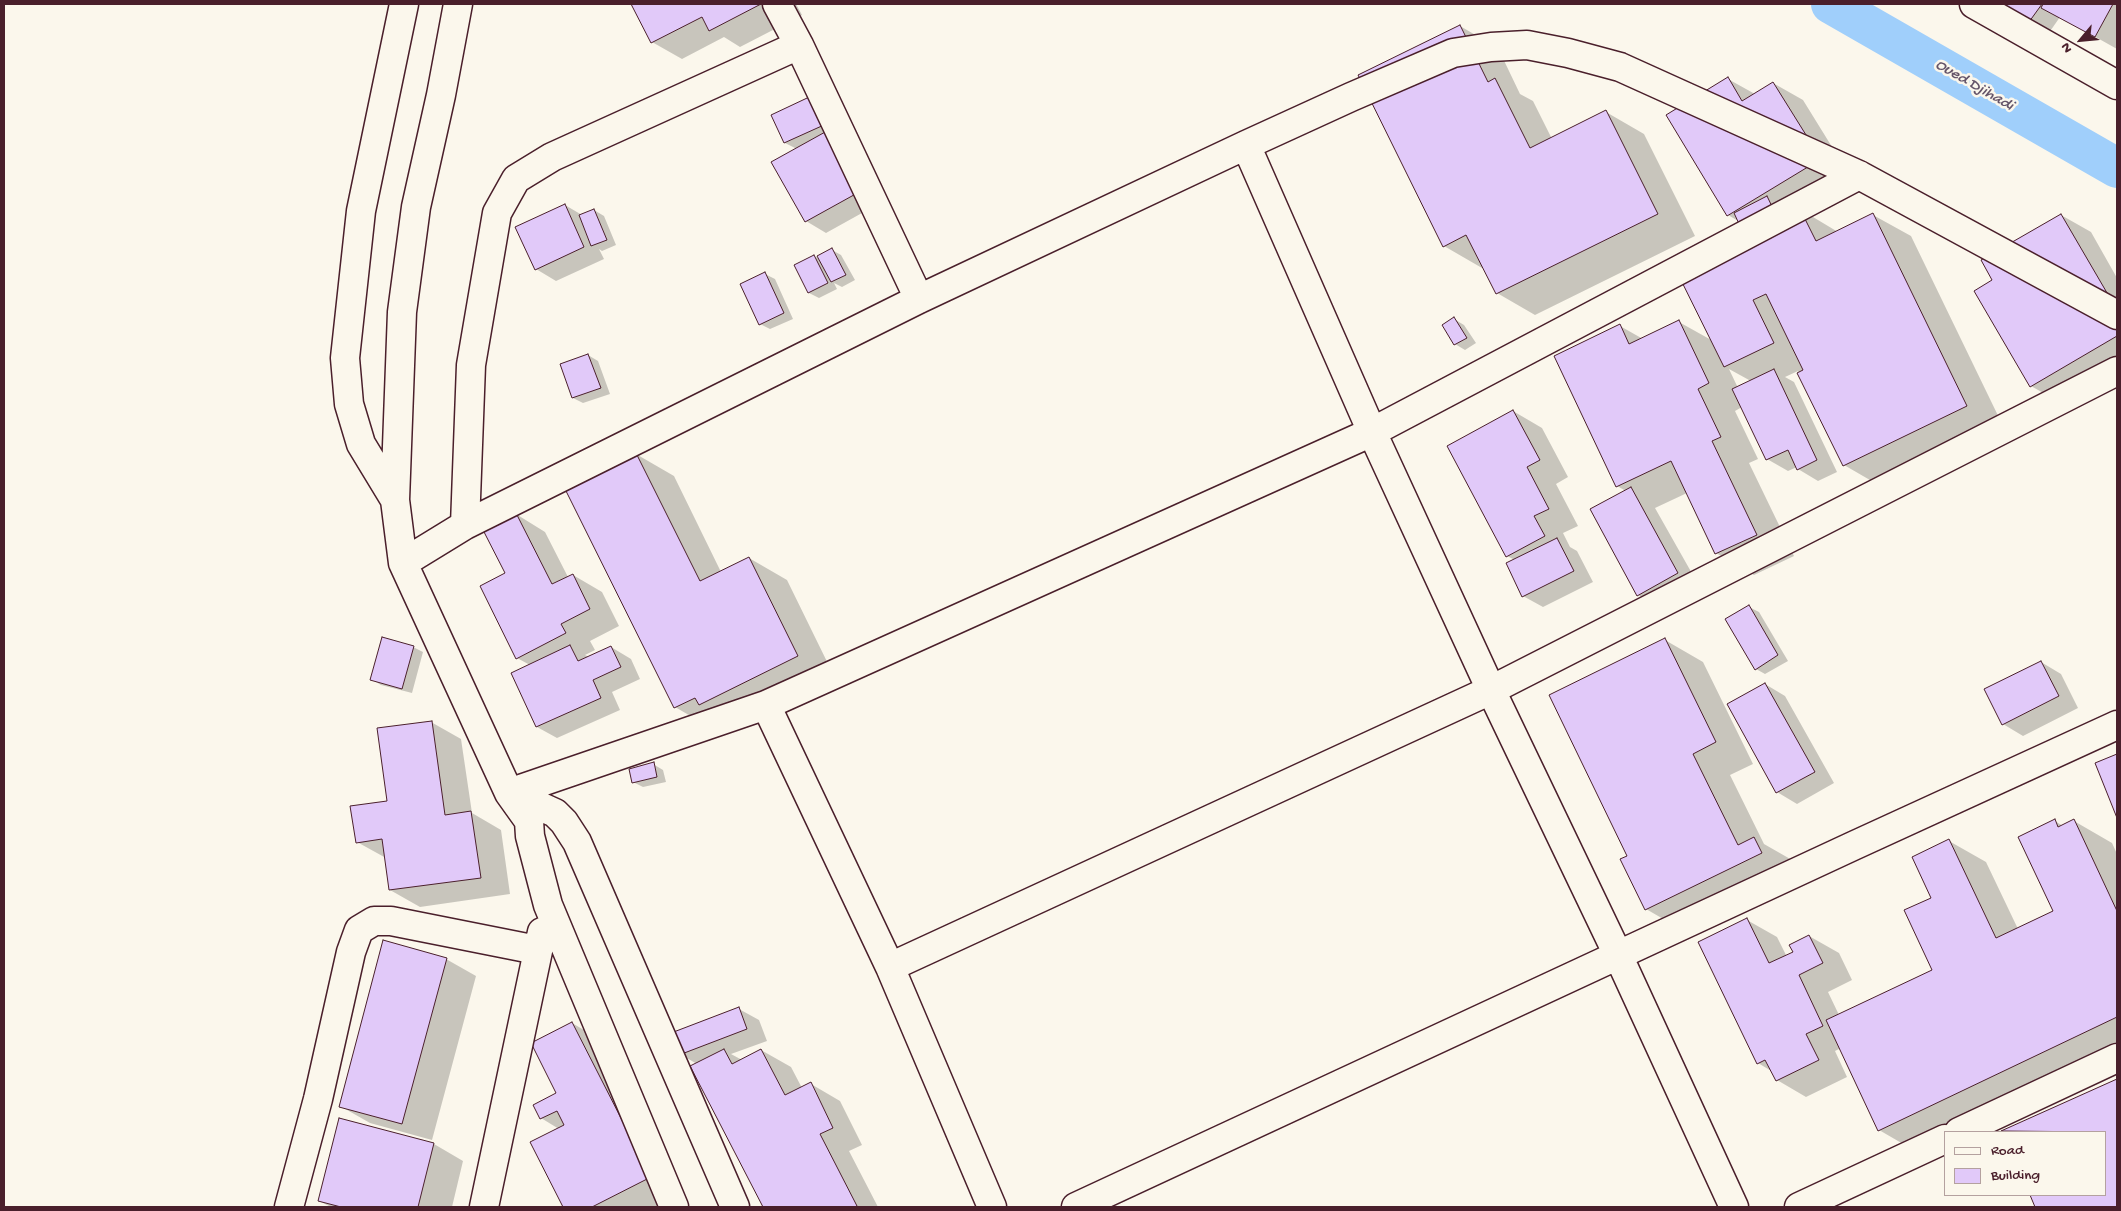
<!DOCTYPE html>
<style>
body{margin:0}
#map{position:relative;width:2121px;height:1211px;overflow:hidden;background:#fbf7ec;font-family:"Gochi Hand",sans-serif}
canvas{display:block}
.frame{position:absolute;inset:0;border:5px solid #4a1f2b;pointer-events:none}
.legend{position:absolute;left:1944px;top:1131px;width:162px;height:65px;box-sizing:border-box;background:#fbf7ec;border:1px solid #b4a19f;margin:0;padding:6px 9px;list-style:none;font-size:15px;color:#4a1f2b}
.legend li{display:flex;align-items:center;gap:10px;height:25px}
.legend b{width:25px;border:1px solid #b4a19f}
.north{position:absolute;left:2056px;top:15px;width:50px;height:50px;-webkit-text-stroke:4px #fbf7ec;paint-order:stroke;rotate:242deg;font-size:14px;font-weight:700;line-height:20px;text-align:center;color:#4a1f2b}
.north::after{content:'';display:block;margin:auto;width:18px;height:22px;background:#4a1f2b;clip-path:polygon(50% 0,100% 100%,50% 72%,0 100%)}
</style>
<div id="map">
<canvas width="2121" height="1211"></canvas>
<div class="frame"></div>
<ul class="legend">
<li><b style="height:6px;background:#fbf7ec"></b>Road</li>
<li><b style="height:14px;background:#e1c9f9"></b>Building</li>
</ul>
<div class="north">N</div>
</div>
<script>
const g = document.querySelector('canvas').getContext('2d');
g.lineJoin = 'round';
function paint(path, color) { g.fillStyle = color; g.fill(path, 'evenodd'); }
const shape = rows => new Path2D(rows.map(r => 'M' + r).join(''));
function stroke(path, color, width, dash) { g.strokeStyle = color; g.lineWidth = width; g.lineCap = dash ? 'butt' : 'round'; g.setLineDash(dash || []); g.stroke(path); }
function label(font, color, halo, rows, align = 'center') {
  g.font = font + ' "Gochi Hand",sans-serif'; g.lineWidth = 5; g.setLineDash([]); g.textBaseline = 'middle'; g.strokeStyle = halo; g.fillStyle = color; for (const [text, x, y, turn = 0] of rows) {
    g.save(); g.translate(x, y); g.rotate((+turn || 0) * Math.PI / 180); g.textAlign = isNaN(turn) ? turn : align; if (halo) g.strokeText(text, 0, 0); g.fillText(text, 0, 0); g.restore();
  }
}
const shadow = shape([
 [632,4,796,4,802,15,740,47,724,37,682,59,652,42],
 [1969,4,2117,4,2117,49,2060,17,2037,50],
 [1460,26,1498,48,1520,94,1533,101,1552,139,1606,112,1644,134,1695,236,1535,315,1497,293,1484,267,1482,268,1444,246],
 [1728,79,1755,94,1773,83,1803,100,1850,176,1798,208,1838,232,1873,215,1911,236,2004,428,1882,487,1844,465,1798,371,1785,377,1794,382,1837,472,1818,481,1798,469,1797,467,1788,471,1767,459,1742,407,1735,411,1758,459,1749,463,1794,556,1754,575,1716,553,1687,493,1655,508,1698,584,1658,606,1638,595,1626,491,1617,486,1620,326,1643,339,1679,322,1713,341,1742,226,1740,222,1728,215],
 [1729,369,1749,380,1751,381,1738,388],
 [822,92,880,203,826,233,806,221,797,149,785,143,773,116],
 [565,205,582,215,594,210,604,216,616,245,602,251,599,249,604,259,556,281,536,269],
 [2061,215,2091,232,2117,278,2117,370,2061,403,2031,386,1994,280],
 [832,250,841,255,855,280,842,287,834,283,837,289,819,298,809,293,814,256,821,260],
 [765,274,775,279,793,319,770,329,760,324],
 [1454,319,1464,325,1476,343,1465,350,1455,344,1444,326],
 [588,355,598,361,610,394,583,403,573,398],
 [1513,411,1542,428,1568,477,1556,484,1578,526,1563,533,1570,547,1577,551,1593,582,1543,607,1523,596,1515,560,1507,556],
 [636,454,674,476,721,572,749,558,787,580,835,678,713,729,675,707],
 [516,514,545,532,568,577,573,575,602,592,619,626,590,641,595,650,585,655,589,657,611,647,631,659,640,679,612,692,620,710,557,738,537,727,512,674,530,665,517,658,507,574],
 [1749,607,1759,612,1788,661,1765,674,1756,669],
 [1665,640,1703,662,1753,764,1730,775,1764,844,1792,860,1684,931,1646,909,1629,856],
 [413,647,423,652,412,693,381,685,371,679],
 [2041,662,2061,674,2078,708,2023,736,2003,724],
 [1765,684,1785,696,1834,783,1797,804,1777,792],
 [431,722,461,739,472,813,501,830,510,894,420,907,390,890,386,858,357,842,388,802],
 [2117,755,2117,815,2097,764],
 [653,764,663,770,666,782,643,787,633,782],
 [2055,821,2063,826,2074,821,2112,843,2117,854,2117,1057,1917,1152,1879,1130,1841,1048,1835,1051,1847,1077,1806,1097,1777,1080,1773,1072,1758,1063,1747,920,1777,937,1787,957,1794,953,1809,936,1839,953,1852,980,1828,992,1839,1015,1934,970,1933,898,1949,841,1986,862,2018,929,2054,912],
 [446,959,476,976,432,1140,370,1123,340,1106],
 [739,1009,759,1020,767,1041,731,1054,742,1060,761,1050,791,1067,802,1088,811,1084,840,1101,862,1145,849,1151,878,1207,764,1207,692,1067,697,1064,680,1054],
 [572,1023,601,1040,680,1194,654,1207,565,1207,532,1143,559,1129,541,1118,558,1094],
 [2117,1081,2117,1207,2037,1207,2031,1195,2105,1195,2105,1132,2003,1131],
 [340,1120,434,1144,463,1161,452,1207,331,1207,319,1201]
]);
const canal = shape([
 [1831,4,2117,168]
]);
const building = shape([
 [631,4,761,4,709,31,702,17,651,43,631,4],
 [1967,4,2042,4,2016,40,1967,4],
 [2043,4,2113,4,2095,37,2041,8,2043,4],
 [1460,25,1488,82,1495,78,1530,148,1606,110,1658,214,1496,294,1466,235,1443,247,1358,75,1460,25],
 [1728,77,1742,101,1773,82,1821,159,1727,216,1666,115,1728,77],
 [822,91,835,120,784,143,771,115,822,91],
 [827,131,861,191,805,222,771,162,827,131],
 [1767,196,1777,217,1799,207,1816,241,1873,213,1967,406,1843,466,1797,373,1803,370,1766,294,1753,300,1774,343,1724,367,1671,260,1740,226,1734,213,1767,196],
 [565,204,584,247,535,270,515,227,565,204],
 [594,209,607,240,591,246,579,215,594,209],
 [2061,214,2117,310,2117,336,2030,387,1974,291,1992,280,1981,260,2061,214],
 [832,248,846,275,831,282,817,256,832,248],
 [814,255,828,283,808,293,794,265,814,255],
 [765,272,784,313,759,325,740,284,765,272],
 [1454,317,1467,338,1454,345,1442,325,1454,317],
 [1679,320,1709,383,1698,389,1721,437,1712,441,1757,535,1715,554,1671,461,1616,487,1554,356,1620,324,1629,344,1679,320],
 [588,354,601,388,572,398,560,364,588,354],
 [1774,369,1817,460,1797,470,1788,450,1766,460,1732,389,1774,369],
 [1513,410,1540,460,1527,467,1549,509,1534,516,1545,536,1506,557,1447,446,1513,410],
 [636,453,700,581,749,557,798,656,699,705,695,698,674,708,565,489,636,453],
 [1631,487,1678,573,1637,596,1590,509,1631,487],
 [516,513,552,584,573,574,590,609,561,624,566,633,516,659,480,586,505,573,483,530,516,513],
 [1557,538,1574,571,1522,597,1506,563,1557,538],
 [1749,605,1778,655,1755,670,1725,619,1749,605],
 [382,637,414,646,402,689,370,680,382,637],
 [1665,638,1716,742,1693,754,1738,845,1754,837,1762,853,1645,910,1620,859,1627,856,1549,695,1665,638],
 [570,645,578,661,611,646,621,667,593,680,601,698,536,727,511,673,570,645],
 [2041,661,2059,696,2002,725,1984,689,2041,661],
 [1765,683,1815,772,1776,793,1727,704,1765,683],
 [432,721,445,815,471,811,481,878,389,890,382,839,356,843,350,806,387,801,377,728,432,721],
 [2117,754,2117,818,2095,763,2117,754],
 [654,762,657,777,632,783,629,769,654,762],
 [2055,819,2058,827,2074,819,2117,911,2117,1017,1878,1131,1826,1020,1932,970,1904,910,1931,898,1912,857,1949,839,1996,938,2053,911,2018,837,2055,819],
 [1747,918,1769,963,1793,952,1789,945,1809,935,1823,963,1799,975,1823,1026,1806,1034,1819,1060,1776,1081,1765,1060,1757,1064,1698,942,1747,918],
 [383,940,447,958,402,1124,339,1107,383,940],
 [739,1007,747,1029,679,1055,671,1033,739,1007],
 [572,1022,651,1177,592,1207,563,1207,530,1142,564,1125,557,1111,540,1119,533,1105,556,1093,531,1043,572,1022],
 [724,1049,732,1064,761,1049,785,1095,811,1082,833,1128,820,1134,857,1206,854,1207,763,1207,690,1066,724,1049],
 [2117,1079,2117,1207,2035,1207,2030,1195,2105,1195,2105,1132,2001,1131,2117,1079],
 [339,1118,434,1143,418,1207,341,1207,318,1201,339,1118]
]);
const minor = shape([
 [458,4,441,95,416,207,402,312,395,500,403,563,509,793,529,821,530,836,548,905,674,1207],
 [777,4,799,45,919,299],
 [1974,4,2117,85],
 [1246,145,1372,432,1491,690,1618,955,1734,1207],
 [395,500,361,444,349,404,345,358,361,211,404,4],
 [465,525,919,299,1246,145,1351,97,1453,53,1491,47,1527,45,1568,53,1620,67,1859,175,2117,315],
 [403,563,465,525,471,365,497,213,516,179,552,157,799,45],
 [766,705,890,967,992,1207],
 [509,793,766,705,1372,432,1859,175],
 [511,793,555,813,564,822,577,842,735,1207],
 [890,967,1491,690,2117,371],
 [1959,1132,2117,1058],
 [289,1207,318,1099,351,952,359,930,374,921,391,921,537,950],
 [484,1207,542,932],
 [1076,1207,1853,846,2117,725],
 [1799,1207,1945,1139]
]);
const waterNames = [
 ["Oued Djihadi",1974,86,30]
];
paint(shadow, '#0003');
stroke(canal, '#a0cffb', 40);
paint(building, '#e1c9f9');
stroke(building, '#4a1f2b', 1);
stroke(minor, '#4a1f2b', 31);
stroke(minor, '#fbf7ec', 28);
label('italic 16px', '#645469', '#fbf7ec', waterNames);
</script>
